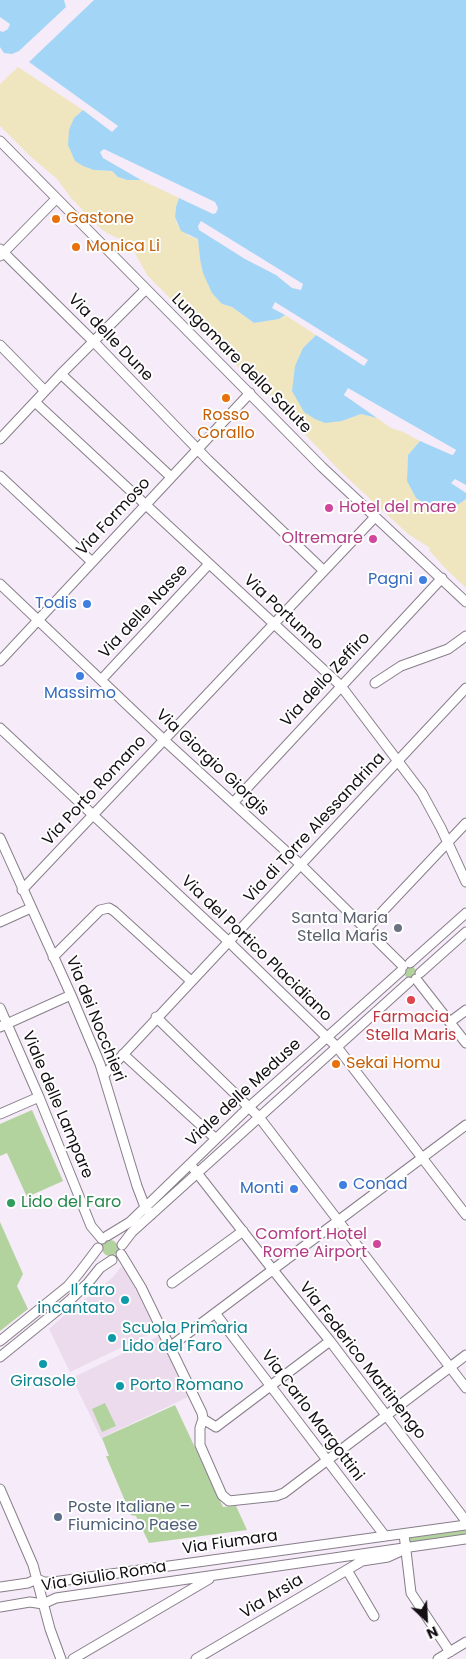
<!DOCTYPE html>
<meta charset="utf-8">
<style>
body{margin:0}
#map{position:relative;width:466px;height:1659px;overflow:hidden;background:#f6ebf8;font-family:Poppins,sans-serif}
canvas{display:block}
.north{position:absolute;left:401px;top:1594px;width:50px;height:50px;-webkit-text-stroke:4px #fff;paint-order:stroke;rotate:155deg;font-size:14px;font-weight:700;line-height:20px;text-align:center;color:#130f13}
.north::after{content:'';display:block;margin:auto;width:18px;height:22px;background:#130f13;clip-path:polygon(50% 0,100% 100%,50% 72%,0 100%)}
</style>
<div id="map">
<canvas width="466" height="1659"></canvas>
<div class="north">N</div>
</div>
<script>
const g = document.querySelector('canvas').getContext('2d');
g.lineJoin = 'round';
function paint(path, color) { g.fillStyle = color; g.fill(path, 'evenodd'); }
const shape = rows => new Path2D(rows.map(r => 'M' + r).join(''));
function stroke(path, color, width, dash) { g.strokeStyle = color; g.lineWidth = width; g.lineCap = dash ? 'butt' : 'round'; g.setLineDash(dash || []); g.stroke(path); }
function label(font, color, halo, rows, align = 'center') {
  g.font = font + ' Poppins,sans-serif'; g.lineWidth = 4; g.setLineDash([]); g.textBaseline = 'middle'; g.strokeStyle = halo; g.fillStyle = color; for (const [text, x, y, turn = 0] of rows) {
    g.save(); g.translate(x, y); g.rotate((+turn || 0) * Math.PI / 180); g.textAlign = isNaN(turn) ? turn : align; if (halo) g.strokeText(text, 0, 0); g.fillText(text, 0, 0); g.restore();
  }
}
const education = shape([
 [124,1266,156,1331,70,1372,49,1329,77,1304,92,1295,113,1277,121,1267],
 [159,1336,188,1397,101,1438,72,1378]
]);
const green = shape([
 '404 972a6 6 0 1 1 12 0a6 6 0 1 1-12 0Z',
 [32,1110,63,1181,27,1197,7,1153,0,1156,0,1124],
 [0,1222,23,1274,17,1286,28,1309,0,1331],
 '102 1248a8 8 0 1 1 16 0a8 8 0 1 1-16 0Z',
 [105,1403,116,1426,102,1432,92,1409],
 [175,1405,223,1507,236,1506,247,1530,149,1543,136,1516,131,1515,106,1456,109,1456,102,1438],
 [466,1530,466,1534,410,1542,409,1538]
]);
const sand = shape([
 [18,67,83,110,74,118,94,170,112,171,118,177,127,180,141,180,179,198,176,207,175,217,177,224,189,236,198,239,200,259,222,304,232,307,254,323,279,319,285,315,316,335,303,348,342,421,361,414,377,418,391,428,403,432,420,441,408,455,407,481,459,504,466,499,466,588,445,568,429,550,430,548,408,534,340,471,295,424,278,404,280,402,278,400,257,386,147,275,130,244,107,233,100,228,71,198,57,179,30,156,0,126,0,84]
]);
const water = shape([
 [0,0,64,0,66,7,19,51,12,54,4,53,0,47,0,31,3,32,8,29,10,24,0,17],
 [94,0,466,0,466,485,455,479,451,483,466,493,466,499,459,504,444,509,430,507,416,498,407,481,408,455,420,441,452,455,456,450,348,389,344,395,377,418,361,414,342,421,325,423,315,419,304,412,292,391,295,366,303,348,316,335,364,366,368,360,275,302,272,308,285,315,279,319,254,323,232,307,222,304,212,293,203,273,200,259,198,239,181,231,175,217,176,207,179,198,213,214,216,213,218,208,215,202,104,149,100,152,103,158,141,180,127,180,118,177,112,171,94,170,83,166,75,161,68,145,69,130,74,118,83,110,112,132,118,126,29,62],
 [201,221,303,284,301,290,292,288,276,275,245,259,199,230,198,226]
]);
const pier = shape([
 [348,388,456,450,453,455,433,444,452,452,452,451,349,392,347,394,367,407,344,395]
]);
const minor = shape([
 [0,141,322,467,466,602],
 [0,249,94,342,208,460,323,570],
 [0,256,56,199],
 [0,345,45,391],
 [61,374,171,477],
 [35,402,341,686,422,793,441,828,466,882],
 [0,439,61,374,146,289],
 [0,476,92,562],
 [0,584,164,740,300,864,403,966],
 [0,661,250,393],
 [101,680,209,564],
 [375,683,401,666,448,649,466,636],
 [0,728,229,942,337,1047,466,1215],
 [233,803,442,578],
 [0,838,71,995,100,1064,137,1186,145,1207,151,1215],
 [22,890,375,517],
 [0,922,31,908],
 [366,929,466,823],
 [53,957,100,910,109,908,114,911,191,981],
 [410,963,466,913],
 [420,973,466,932],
 [416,979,466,1043],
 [0,1008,39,1097,91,1226,102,1239],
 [156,1017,259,1117,466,1388],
 [450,1022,466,1010],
 [0,1027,71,995],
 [123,1054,216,1139],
 [104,1075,466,688],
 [0,1114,39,1097],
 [190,1164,273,1270,330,1341,466,1521],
 [107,1236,130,1222,249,1107,401,971],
 [122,1245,132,1232,409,982],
 [121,1254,141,1287,202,1413,203,1419,200,1428,200,1445,222,1495,229,1501,276,1496,284,1493,466,1355],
 [172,1283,243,1231],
 [215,1313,385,1536],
 [0,1341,68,1286,79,1273,98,1248],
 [171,1346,466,1125],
 [0,1357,69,1301,88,1283,100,1268,112,1260],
 [203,1419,216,1427,330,1341],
 [0,1489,33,1565,50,1629,61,1659],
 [404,1534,411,1593,450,1652],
 [347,1570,374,1616],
 [0,1587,28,1583,37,1579,44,1582,53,1582,466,1525],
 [0,1607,30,1602,43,1604,56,1598,466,1539],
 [73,1659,209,1579],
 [196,1659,362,1561,388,1557,399,1552],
 [438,1659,466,1642]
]);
const markers = [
 [56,219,5,"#e8710a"],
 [76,247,5,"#e8710a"],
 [226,398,5,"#e8710a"],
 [329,508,5,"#d1479c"],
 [373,539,5,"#d1479c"],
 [423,580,5,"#3f7fe0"],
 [87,604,5,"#3f7fe0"],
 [80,676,5,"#3f7fe0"],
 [398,928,5,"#6b7280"],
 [411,1000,5,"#e0444e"],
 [336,1064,5,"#e8710a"],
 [343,1185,5,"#3f7fe0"],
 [294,1189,5,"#3f7fe0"],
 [11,1203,5,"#2e9e5b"],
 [377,1244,5,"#d1479c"],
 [125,1300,5,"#0f9aa8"],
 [112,1338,5,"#0f9aa8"],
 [43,1364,5,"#0f9aa8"],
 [120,1386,5,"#0f9aa8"],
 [58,1517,5,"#5c6f8a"]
];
const foodNames = [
 ["Gastone",66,219],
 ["Monica Li",86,247],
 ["Rosso",226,416,"center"],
 ["Corallo",226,434,"center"],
 ["Sekai Homu",346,1064]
];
const streetNames = [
 ["Via delle Dune",110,338,46],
 ["Lungomare della Salute",241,364,45],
 ["Via Formoso",114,517,-47],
 ["Via delle Nasse",144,612,-47],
 ["Via Portunno",283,613,43],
 ["Via dello Zeffiro",326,680,-47],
 ["Via Giorgio Giorgis",212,763,43],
 ["Via Porto Romano",95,791,-47],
 ["Via di Torre Alessandrina",315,828,-47],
 ["Via del Portico Placidiano",256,949,44],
 ["Via dei Nocchieri",95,1019,68],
 ["Viale delle Meduse",244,1093,-43],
 ["Viale delle Lampare",57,1105,67],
 ["Via Federico Martinengo",362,1361,52],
 ["Via Carlo Margottini",312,1416,53],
 ["Via Fiumara",230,1543,-8],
 ["Via Giulio Roma",104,1577,-9],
 ["Via Arsia",272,1597,-31]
];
const hotelNames = [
 ["Hotel del mare",339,508,"left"],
 ["Oltremare",363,539],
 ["Comfort Hotel",367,1235],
 ["Rome Airport",367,1253]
];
const shopNames = [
 ["Pagni",413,580],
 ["Todis",77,604],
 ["Massimo",80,694,"center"],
 ["Conad",353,1185,"left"],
 ["Monti",284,1189]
];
const worshipNames = [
 ["Santa Maria",388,919],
 ["Stella Maris",388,937]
];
const healthNames = [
 ["Farmacia",411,1018],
 ["Stella Maris",411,1036]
];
const leisureNames = [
 ["Lido del Faro",21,1203]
];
const cultureNames = [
 ["Il faro",115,1291,"right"],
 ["incantato",115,1309,"right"],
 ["Scuola Primaria",122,1329],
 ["Lido del Faro",122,1347],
 ["Girasole",43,1382,"center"],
 ["Porto Romano",130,1386]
];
const serviceNames = [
 ["Poste Italiane –",68,1508],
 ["Fiumicino Paese",68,1526]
];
paint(education, '#ecdbec');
paint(green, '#b2d39e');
paint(sand, '#efe6c0');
paint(water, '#a3d6f6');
paint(pier, '#f6ebf8');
stroke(minor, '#887e8a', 11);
stroke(minor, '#fff', 9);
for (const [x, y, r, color] of markers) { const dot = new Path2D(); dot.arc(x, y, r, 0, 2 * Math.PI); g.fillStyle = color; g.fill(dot); stroke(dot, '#fff', 2); }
label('16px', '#c56008', '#fff', foodNames, 'left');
label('16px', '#130f13', '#fff', streetNames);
label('16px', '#b23c85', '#fff', hotelNames, 'right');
label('16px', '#366cbe', '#fff', shopNames, 'right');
label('16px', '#5b616d', '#fff', worshipNames, 'right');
label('16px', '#be3a42', '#fff', healthNames);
label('16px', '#27864d', '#fff', leisureNames, 'left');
label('16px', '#0d838f', '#fff', cultureNames, 'left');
label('16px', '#4e5e75', '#fff', serviceNames, 'left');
</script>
